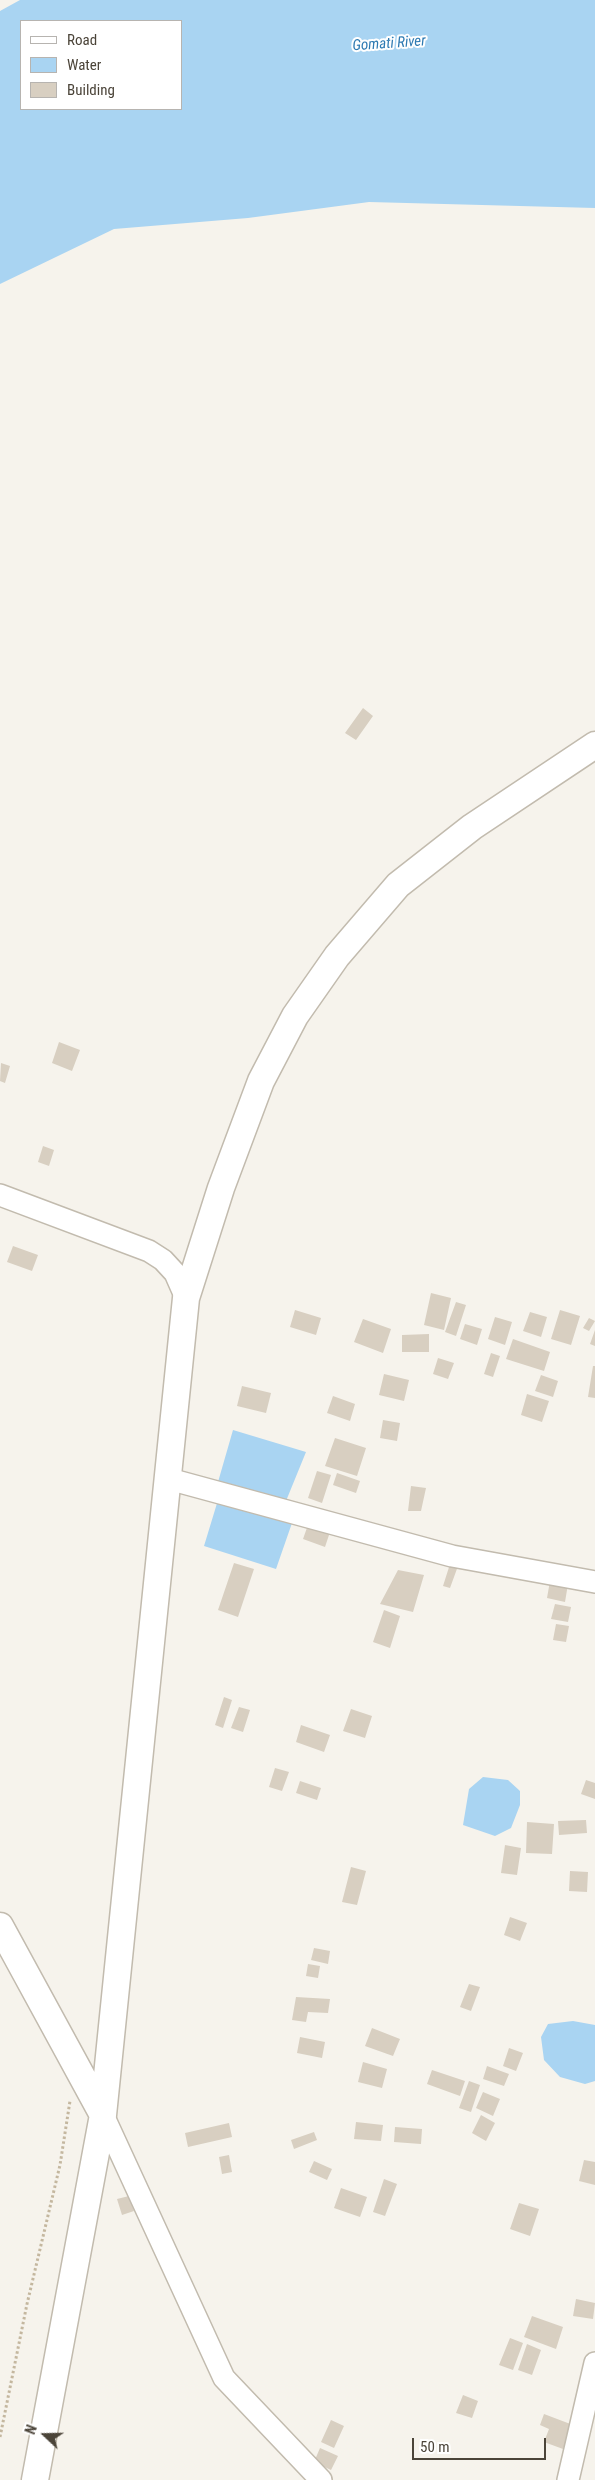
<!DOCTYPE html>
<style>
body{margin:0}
#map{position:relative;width:595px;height:2480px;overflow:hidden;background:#f6f3ec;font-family:"Roboto Condensed",sans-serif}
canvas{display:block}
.legend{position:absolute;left:20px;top:20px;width:162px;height:90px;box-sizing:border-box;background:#fff;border:1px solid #b7b4b0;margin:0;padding:6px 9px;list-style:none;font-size:15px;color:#4b4439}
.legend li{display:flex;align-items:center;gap:10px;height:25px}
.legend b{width:25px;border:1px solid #b7b4b0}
.north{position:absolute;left:20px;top:2410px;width:50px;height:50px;-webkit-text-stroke:4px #fff;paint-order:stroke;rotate:291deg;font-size:14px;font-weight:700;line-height:20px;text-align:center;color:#4b4439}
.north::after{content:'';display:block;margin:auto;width:18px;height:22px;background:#4b4439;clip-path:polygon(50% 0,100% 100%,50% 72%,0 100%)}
.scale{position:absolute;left:412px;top:2438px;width:134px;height:22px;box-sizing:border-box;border:2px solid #4b4439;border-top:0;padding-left:6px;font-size:15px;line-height:18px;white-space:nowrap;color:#4b4439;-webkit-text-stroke:4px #fff;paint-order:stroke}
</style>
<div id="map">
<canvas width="595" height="2480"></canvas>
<ul class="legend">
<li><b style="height:6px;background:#fff"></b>Road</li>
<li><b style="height:14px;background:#a9d4f2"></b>Water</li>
<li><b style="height:14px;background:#d8cfc1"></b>Building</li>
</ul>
<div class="north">N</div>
<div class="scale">50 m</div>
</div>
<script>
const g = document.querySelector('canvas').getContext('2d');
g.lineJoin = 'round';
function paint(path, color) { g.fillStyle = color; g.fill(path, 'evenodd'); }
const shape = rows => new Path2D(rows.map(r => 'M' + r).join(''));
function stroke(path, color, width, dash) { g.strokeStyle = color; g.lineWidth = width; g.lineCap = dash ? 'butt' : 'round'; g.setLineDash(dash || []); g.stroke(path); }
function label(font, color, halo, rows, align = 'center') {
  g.font = font + ' "Roboto Condensed",sans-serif'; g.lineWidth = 4; g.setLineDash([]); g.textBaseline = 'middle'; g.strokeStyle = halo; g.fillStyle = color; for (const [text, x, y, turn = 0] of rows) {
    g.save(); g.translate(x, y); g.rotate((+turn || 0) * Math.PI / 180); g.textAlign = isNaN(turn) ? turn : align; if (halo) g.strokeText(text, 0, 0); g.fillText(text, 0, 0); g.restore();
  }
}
const water = shape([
 [20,0,595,0,595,208,369,202,248,218,114,229,0,284,0,11],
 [21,21,181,21,181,109,21,109],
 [233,1430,306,1452,286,1501,218,1482],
 [218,1500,292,1523,276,1569,204,1546],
 [483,1777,508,1780,520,1791,520,1805,511,1828,495,1836,463,1825,469,1789],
 [573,2021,595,2025,595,2081,585,2084,560,2077,544,2060,541,2037,548,2024]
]);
const building = shape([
 [363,708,373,716,356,740,345,733],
 [59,1042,80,1050,72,1071,52,1063],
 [1,1063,10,1066,5,1083,0,1081],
 [43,1146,54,1150,49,1166,38,1162],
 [13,1246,38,1255,32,1271,7,1262],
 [431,1293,451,1298,444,1330,424,1325],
 [456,1302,466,1305,456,1336,445,1332],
 [295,1310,321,1318,316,1335,290,1327],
 [560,1310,580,1316,571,1345,551,1339],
 [530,1312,547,1317,541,1337,523,1331],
 [495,1317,512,1322,505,1345,488,1339],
 [589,1318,595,1321,589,1331,583,1328],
 [363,1319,391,1329,383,1353,354,1342],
 [465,1324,482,1329,477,1345,460,1339],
 [595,1330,595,1346,590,1344],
 [429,1334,429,1352,402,1352,402,1335],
 [513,1339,550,1352,544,1371,506,1359],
 [491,1353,500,1356,493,1377,484,1374],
 [438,1358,454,1363,448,1379,433,1374],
 [593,1366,595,1366,595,1398,588,1397],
 [384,1374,409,1380,404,1401,379,1395],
 [541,1375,558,1381,553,1397,535,1391],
 [242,1386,271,1393,266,1413,237,1406],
 [527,1394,549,1401,542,1422,521,1415],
 [333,1396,355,1404,350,1421,327,1413],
 [383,1420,400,1423,397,1441,380,1438],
 [335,1438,366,1448,357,1476,325,1466],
 [317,1471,331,1475,322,1503,308,1498],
 [337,1473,360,1481,356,1493,333,1485],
 [411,1486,426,1488,421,1511,408,1511],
 [309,1522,331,1529,325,1547,303,1539],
 [234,1563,254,1569,238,1617,218,1610],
 [450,1564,458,1566,450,1588,443,1586],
 [398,1570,424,1575,413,1612,380,1604],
 [550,1581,568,1584,565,1602,547,1598],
 [555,1604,571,1607,568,1622,551,1619],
 [384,1610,400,1616,390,1648,373,1642],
 [556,1624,569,1626,566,1642,553,1640],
 [224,1697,232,1700,223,1728,215,1725],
 [239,1707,250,1710,243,1732,231,1728],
 [351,1709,372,1716,365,1738,343,1731],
 [301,1725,330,1735,324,1752,296,1742],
 [275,1768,289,1772,282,1791,269,1787],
 [586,1780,595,1783,595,1799,581,1794],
 [300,1781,321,1788,317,1800,296,1793],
 [586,1820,587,1833,559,1835,558,1821],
 [527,1822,554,1824,552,1854,526,1853],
 [505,1845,521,1848,517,1875,501,1873],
 [351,1867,366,1871,357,1905,342,1902],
 [570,1871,588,1872,587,1892,569,1891],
 [510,1917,527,1923,520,1941,504,1935],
 [314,1948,330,1951,328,1964,311,1960],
 [308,1964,320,1966,318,1978,306,1976],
 [469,1984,480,1987,471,2011,460,2007],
 [296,1997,330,1999,328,2013,308,2012,306,2022,292,2020],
 [372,2028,400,2039,393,2056,365,2046],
 [300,2037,325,2042,322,2058,297,2053],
 [509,2048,523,2053,516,2071,503,2066],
 [363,2062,387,2069,382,2088,358,2082],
 [487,2066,509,2074,504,2086,483,2079],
 [432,2070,465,2081,460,2096,427,2084],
 [469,2081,480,2085,471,2112,459,2108],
 [483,2092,500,2099,493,2116,476,2108],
 [481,2115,495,2123,486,2141,472,2133],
 [356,2122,383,2125,381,2141,354,2139],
 [229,2123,232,2137,188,2147,185,2133],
 [395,2127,422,2129,421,2144,394,2142],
 [314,2132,317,2140,294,2149,291,2140],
 [229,2155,232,2172,222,2174,219,2157],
 [584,2160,595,2162,595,2185,579,2181],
 [314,2161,332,2169,327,2180,309,2172],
 [384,2179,397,2184,385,2216,373,2212],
 [341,2188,367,2197,360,2217,334,2208],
 [129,2196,134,2211,122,2215,117,2199],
 [519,2203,539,2209,530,2236,510,2229],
 [576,2299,595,2303,593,2319,573,2316],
 [532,2316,563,2327,556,2349,524,2337],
 [510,2338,523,2343,513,2370,499,2365],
 [527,2344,541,2350,532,2375,518,2370],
 [463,2395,478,2401,472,2418,456,2413],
 [544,2414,573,2425,563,2449,544,2442,549,2429,540,2425],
 [331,2420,344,2426,334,2448,321,2442],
 [320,2448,338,2456,331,2470,314,2462]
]);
const path = shape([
 [0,2437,27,2304,60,2165,70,2101]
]);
const minor = shape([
 [0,1195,149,1251,163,1260,175,1273,186,1298],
 [169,1479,452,1556,595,1582],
 [103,2115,224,2378,321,2480],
 [568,2480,595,2363]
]);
const tertiary = shape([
 [0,1926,103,2115],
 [35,2480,103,2115,186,1298,221,1188,261,1081,295,1016,337,956,398,885,472,827,595,745]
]);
const waterNames = [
 ["Gomati River",389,44,-4]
];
paint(water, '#a9d4f2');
paint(building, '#d8cfc1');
stroke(minor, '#c2bbae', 24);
stroke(tertiary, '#c2bbae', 29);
stroke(path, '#c4b79f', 3, [2.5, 2.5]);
stroke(minor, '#fff', 21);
stroke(tertiary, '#fff', 26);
label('italic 15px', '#2e7ab2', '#fff', waterNames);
</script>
